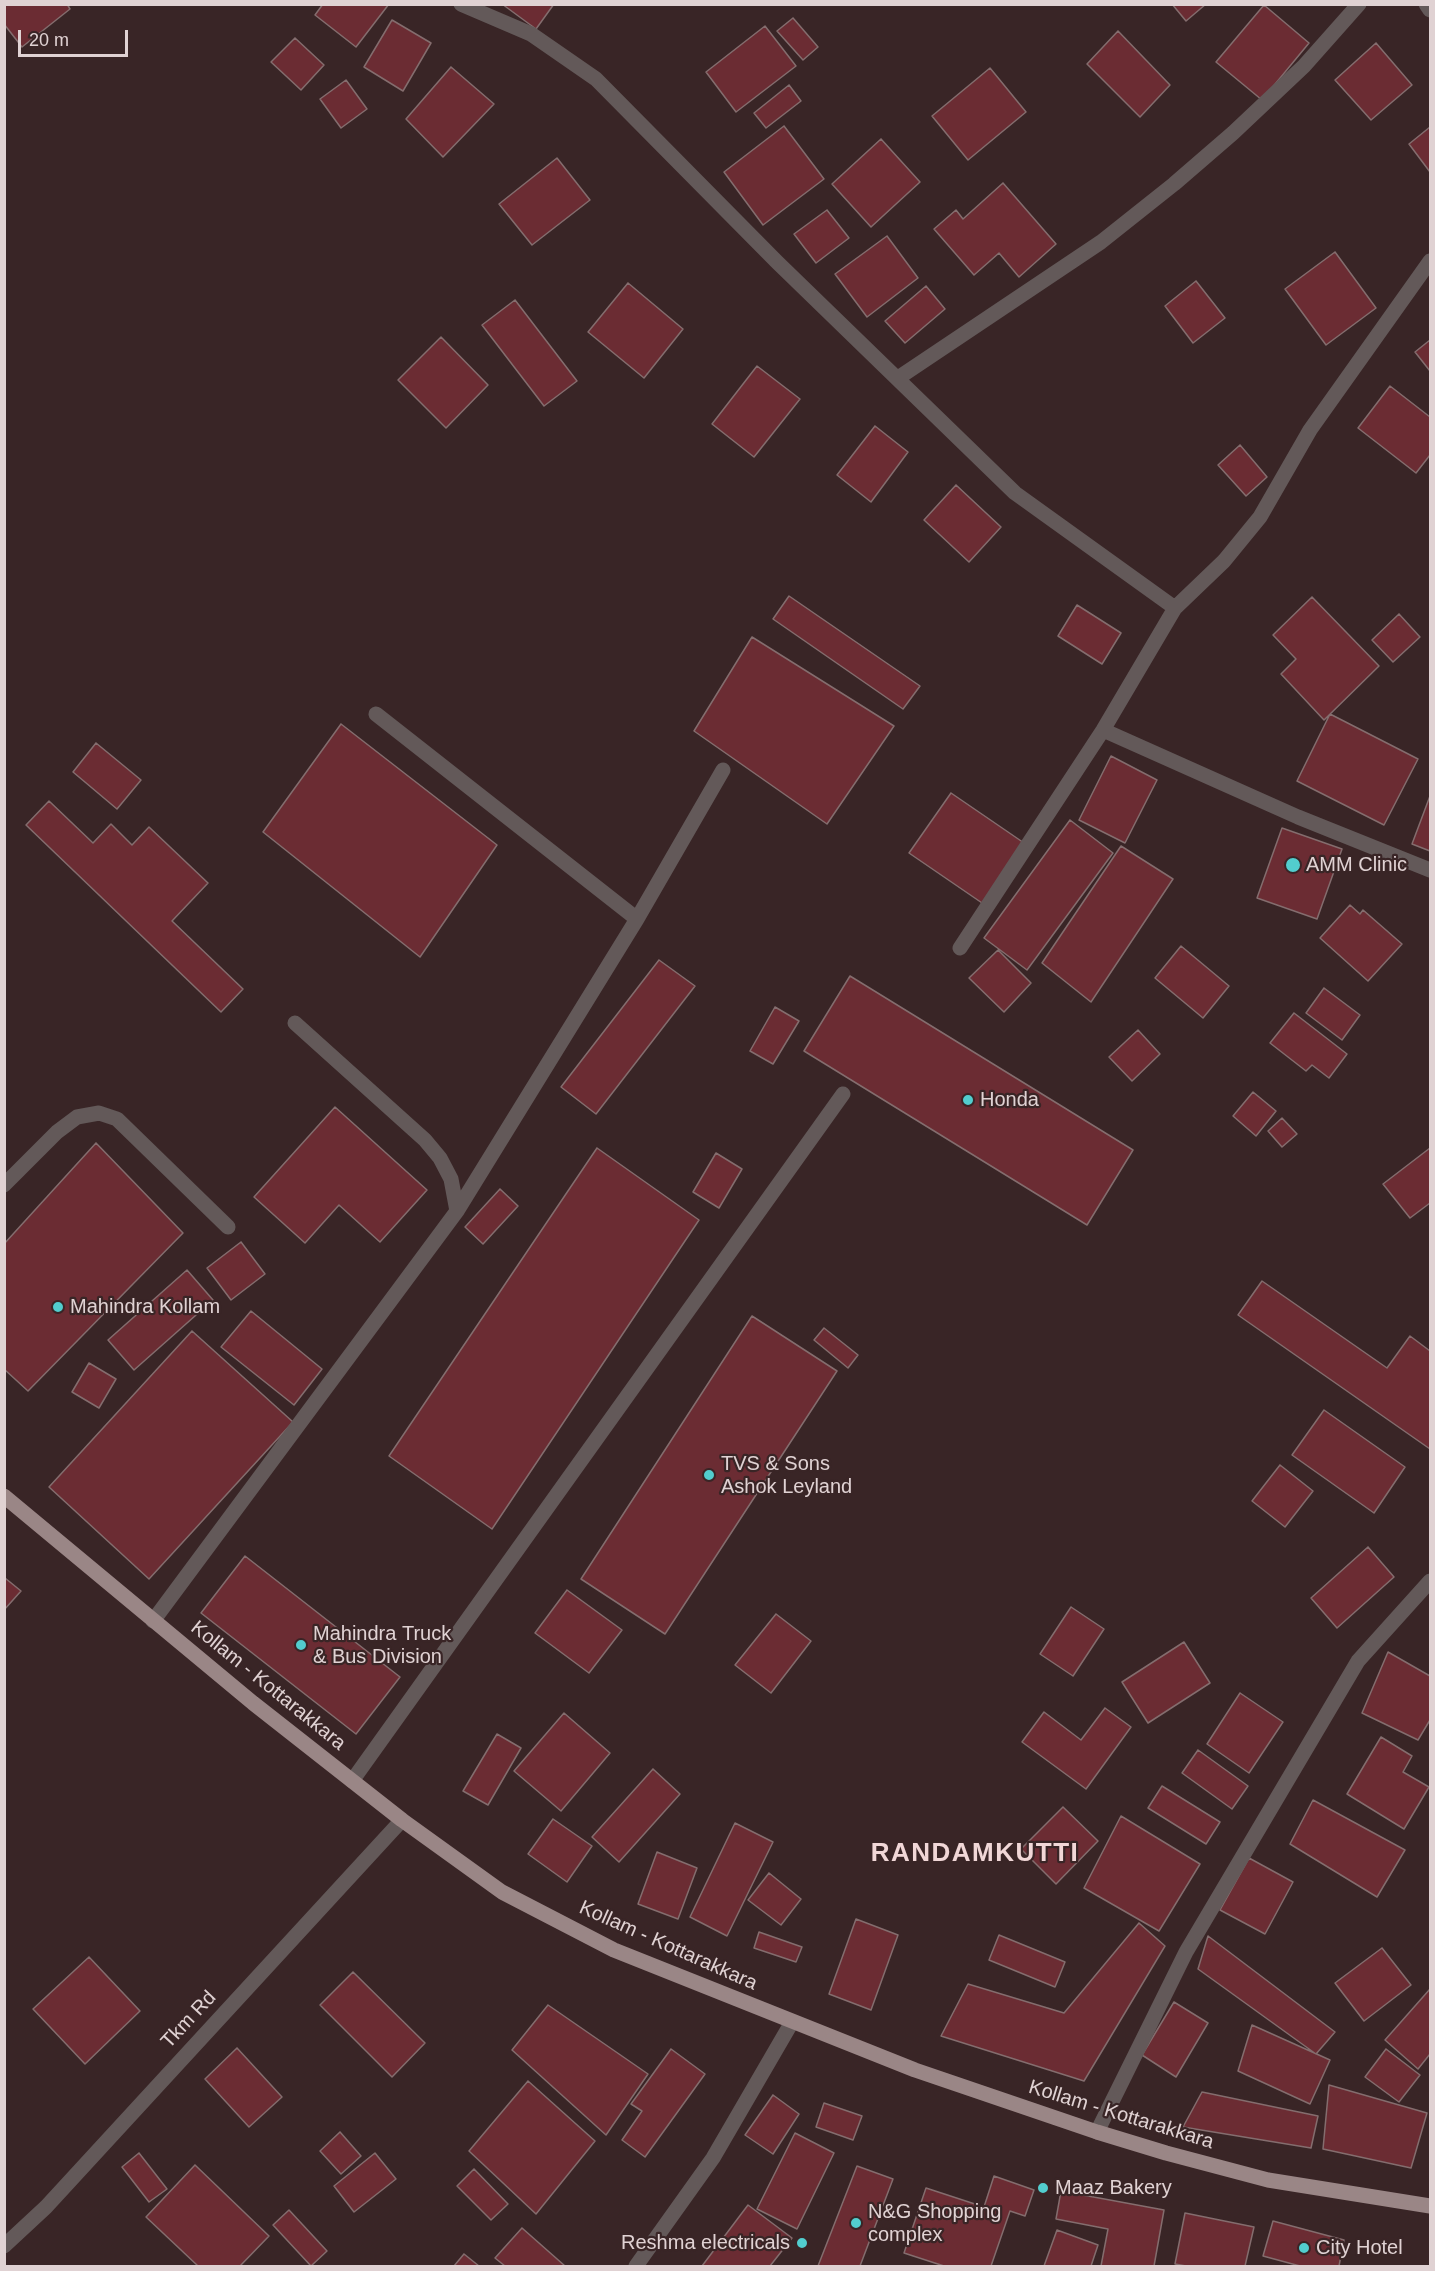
<!DOCTYPE html>
<style>
body{margin:0}
#map{position:relative;width:1435px;height:2271px;overflow:hidden;background:#392526;font-family:Arial,sans-serif}
canvas{display:block}
.frame{position:absolute;inset:0;border:6px solid #e0d2d3;pointer-events:none}
.scale{position:absolute;left:18px;top:30px;width:110px;height:27px;box-sizing:border-box;border:3px solid #e0d2d3;border-top:0;padding-left:8px;font-size:18px;line-height:21px;white-space:nowrap;color:#e0d2d3;-webkit-text-stroke:4px #392526;paint-order:stroke}
</style>
<div id="map">
<canvas width="1435" height="2271"></canvas>
<div class="frame"></div>
<div class="scale">20 m</div>
</div>
<script>
const g = document.querySelector('canvas').getContext('2d');
g.lineJoin = 'round';
function paint(path, color) { g.fillStyle = color; g.fill(path, 'evenodd'); }
const shape = rows => new Path2D(rows.map(r => 'M' + r).join(''));
function stroke(path, color, width, dash) { g.strokeStyle = color; g.lineWidth = width; g.lineCap = dash ? 'butt' : 'round'; g.setLineDash(dash || []); g.stroke(path); }
function label(font, color, halo, rows, align = 'center') {
  g.font = font + ' Arial,sans-serif'; g.lineWidth = 4.5; g.setLineDash([]); g.textBaseline = 'middle'; g.strokeStyle = halo; g.fillStyle = color; for (const [text, x, y, turn = 0] of rows) {
    g.save(); g.translate(x, y); g.rotate((+turn || 0) * Math.PI / 180); g.textAlign = isNaN(turn) ? turn : align; if (halo) g.strokeText(text, 0, 0); g.fillText(text, 0, 0); g.restore();
  }
}
const building = shape([
 [4,4,67,4,70,9,22,47,4,24,4,4],
 [323,4,389,4,356,47,315,15,323,4],
 [502,4,554,4,536,29,502,4],
 [1172,4,1206,4,1186,21,1172,4],
 [1264,5,1309,43,1262,100,1216,62,1264,5],
 [793,18,818,47,803,60,777,31,793,18],
 [392,20,431,43,403,91,364,67,392,20],
 [765,26,796,66,736,112,706,72,765,26],
 [1118,31,1170,85,1140,117,1087,64,1118,31],
 [295,38,324,65,301,90,271,62,295,38],
 [1376,43,1412,85,1371,120,1335,80,1376,43],
 [451,67,494,104,443,157,406,119,451,67],
 [990,68,1026,112,968,160,932,116,990,68],
 [346,80,367,109,341,128,320,99,346,80],
 [789,85,801,101,766,128,754,113,789,85],
 [784,126,824,179,763,225,724,172,784,126],
 [1430,127,1430,172,1409,144,1430,127],
 [881,139,920,182,871,227,832,184,881,139],
 [557,158,590,200,532,245,499,204,557,158],
 [1003,183,1056,244,1019,277,999,253,974,275,934,229,956,210,963,219,1003,183],
 [827,210,849,238,816,263,794,234,827,210],
 [887,236,918,278,867,317,835,274,887,236],
 [1335,252,1376,308,1326,345,1285,289,1335,252],
 [1196,281,1225,318,1193,343,1165,306,1196,281],
 [628,283,683,329,644,378,588,332,628,283],
 [926,286,945,309,905,343,885,321,926,286],
 [515,300,577,381,544,406,482,325,515,300],
 [441,337,488,385,446,428,398,380,441,337],
 [1430,340,1430,371,1415,352,1430,340],
 [757,366,800,399,754,457,712,424,757,366],
 [1390,386,1430,417,1430,455,1416,473,1358,428,1390,386],
 [875,426,908,452,871,502,837,475,875,426],
 [1240,445,1267,477,1246,496,1218,465,1240,445],
 [956,485,1001,527,969,562,924,520,956,485],
 [789,596,920,686,903,709,773,619,789,596],
 [1312,597,1379,666,1324,720,1281,674,1296,659,1273,635,1312,597],
 [1077,605,1121,633,1102,664,1058,636,1077,605],
 [1399,614,1420,637,1393,662,1372,640,1399,614],
 [752,637,894,726,827,824,694,731,752,637],
 [1330,714,1418,759,1384,825,1297,781,1330,714],
 [341,724,497,845,420,957,263,832,341,724],
 [96,743,141,780,117,809,73,772,96,743],
 [1111,756,1157,780,1125,843,1079,820,1111,756],
 [951,793,1027,845,985,905,909,853,951,793],
 [1430,796,1430,851,1412,844,1430,796],
 [49,801,93,843,111,824,132,845,149,827,208,883,172,921,243,989,221,1012,26,825,49,801],
 [1070,820,1113,853,1027,970,984,938,1070,820],
 [1282,828,1342,849,1317,919,1257,898,1282,828],
 [1121,846,1173,879,1091,1002,1042,963,1121,846],
 [1350,905,1360,914,1363,910,1402,944,1368,981,1320,938,1350,905],
 [1181,946,1229,986,1203,1018,1155,978,1181,946],
 [998,950,1031,983,1004,1012,969,978,998,950],
 [659,960,695,986,596,1114,561,1087,659,960],
 [850,976,1133,1150,1087,1225,804,1051,850,976],
 [1324,988,1360,1015,1342,1040,1306,1013,1324,988],
 [775,1007,799,1021,773,1064,750,1051,775,1007],
 [1294,1013,1347,1054,1329,1078,1312,1065,1306,1071,1270,1043,1294,1013],
 [1138,1030,1160,1054,1132,1081,1109,1057,1138,1030],
 [1253,1092,1276,1111,1256,1136,1233,1116,1253,1092],
 [335,1107,427,1190,380,1242,339,1205,305,1243,254,1197,335,1107],
 [1282,1118,1297,1134,1282,1147,1268,1131,1282,1118],
 [96,1143,183,1233,28,1391,4,1369,4,1244,96,1143],
 [597,1148,699,1220,492,1529,389,1456,597,1148],
 [1430,1148,1430,1203,1410,1218,1383,1184,1430,1148],
 [716,1153,742,1169,719,1208,693,1192,716,1153],
 [500,1189,518,1206,483,1244,465,1227,500,1189],
 [241,1242,265,1274,231,1300,207,1268,241,1242],
 [187,1270,213,1300,134,1370,108,1340,187,1270],
 [1262,1281,1387,1368,1410,1336,1430,1351,1430,1449,1238,1315,1262,1281],
 [251,1311,322,1369,294,1405,221,1347,251,1311],
 [752,1316,837,1371,665,1634,581,1579,752,1316],
 [824,1328,858,1355,848,1368,814,1340,824,1328],
 [192,1331,293,1422,149,1579,49,1487,192,1331],
 [89,1363,116,1379,99,1408,72,1392,89,1363],
 [1324,1410,1405,1467,1374,1513,1292,1455,1324,1410],
 [1280,1465,1313,1491,1285,1527,1252,1501,1280,1465],
 [1368,1547,1394,1577,1337,1628,1311,1598,1368,1547],
 [245,1556,400,1677,356,1734,201,1613,245,1556],
 [5,1578,21,1591,4,1610,4,1579,5,1578],
 [567,1590,622,1630,589,1673,535,1633,567,1590],
 [1071,1607,1104,1629,1073,1676,1040,1654,1071,1607],
 [776,1614,811,1641,771,1693,735,1665,776,1614],
 [1184,1642,1210,1683,1148,1723,1122,1682,1184,1642],
 [1388,1652,1430,1676,1430,1720,1418,1740,1362,1713,1388,1652],
 [1240,1693,1283,1722,1249,1773,1207,1744,1240,1693],
 [1105,1708,1131,1727,1086,1789,1022,1742,1044,1712,1081,1740,1105,1708],
 [564,1713,610,1753,561,1811,514,1771,564,1713],
 [497,1734,521,1748,488,1805,463,1791,497,1734],
 [1381,1737,1412,1756,1403,1772,1429,1787,1404,1829,1347,1794,1381,1737],
 [1198,1750,1248,1786,1232,1809,1182,1773,1198,1750],
 [653,1769,680,1794,619,1862,592,1837,653,1769],
 [1162,1786,1220,1822,1206,1844,1148,1808,1162,1786],
 [1313,1800,1405,1850,1377,1897,1290,1844,1313,1800],
 [1063,1807,1098,1841,1056,1884,1021,1849,1063,1807],
 [1121,1816,1200,1864,1159,1931,1084,1888,1121,1816],
 [553,1819,592,1846,567,1882,528,1854,553,1819],
 [735,1823,773,1842,727,1936,690,1917,735,1823],
 [657,1852,697,1868,678,1919,638,1904,657,1852],
 [1249,1858,1293,1882,1265,1934,1220,1910,1249,1858],
 [769,1873,801,1899,781,1925,748,1900,769,1873],
 [856,1919,898,1935,871,2010,829,1994,856,1919],
 [1139,1923,1165,1946,1084,2081,941,2036,968,1984,1064,2013,1139,1923],
 [759,1932,802,1947,796,1962,754,1948,759,1932],
 [999,1935,1065,1962,1055,1987,989,1960,999,1935],
 [1208,1936,1335,2032,1316,2054,1198,1969,1208,1936],
 [1382,1948,1411,1985,1364,2021,1335,1983,1382,1948],
 [89,1957,140,2011,85,2064,33,2009,89,1957],
 [353,1972,425,2043,392,2077,320,2005,353,1972],
 [1430,1989,1430,2054,1418,2069,1385,2040,1430,1989],
 [1174,2002,1208,2023,1176,2077,1142,2055,1174,2002],
 [548,2005,648,2074,606,2135,512,2050,548,2005],
 [1252,2025,1330,2060,1310,2104,1238,2071,1252,2025],
 [237,2048,282,2097,249,2127,205,2079,237,2048],
 [671,2049,705,2074,645,2157,622,2140,642,2111,631,2104,671,2049],
 [1386,2049,1420,2075,1399,2102,1365,2077,1386,2049],
 [528,2081,595,2141,536,2214,469,2151,528,2081],
 [1329,2085,1427,2113,1411,2168,1323,2149,1329,2085],
 [1202,2092,1318,2116,1311,2148,1183,2127,1202,2092],
 [773,2095,799,2114,773,2154,745,2135,773,2095],
 [824,2103,862,2116,853,2140,816,2127,824,2103],
 [340,2132,361,2156,341,2174,320,2151,340,2132],
 [795,2133,834,2153,797,2229,757,2209,795,2133],
 [139,2153,167,2189,149,2202,122,2167,139,2153],
 [375,2153,396,2179,354,2212,334,2186,375,2153],
 [195,2165,269,2236,240,2266,198,2266,146,2217,195,2165],
 [857,2166,893,2179,860,2266,818,2266,857,2166],
 [474,2169,508,2204,491,2220,457,2186,474,2169],
 [994,2176,1034,2190,1025,2216,1010,2211,991,2266,944,2266,904,2253,926,2188,984,2207,994,2176],
 [1061,2191,1164,2210,1154,2266,1101,2266,1108,2229,1056,2219,1061,2191],
 [748,2205,792,2238,770,2266,702,2266,748,2205],
 [289,2210,327,2251,311,2266,273,2225,289,2210],
 [1185,2213,1254,2227,1245,2266,1186,2266,1175,2264,1185,2213],
 [1273,2221,1344,2240,1339,2266,1300,2266,1263,2256,1273,2221],
 [522,2228,565,2266,505,2266,495,2258,522,2228],
 [1057,2230,1098,2245,1091,2266,1044,2266,1057,2230],
 [464,2254,479,2266,454,2266,464,2254]
]);
const service = shape([
 [376,714,637,919],
 [295,1023,425,1140,440,1158,451,1179,457,1211],
 [4,1185,57,1132,77,1117,99,1113,117,1119,228,1227],
 [153,1621,457,1211,637,919,723,770],
 [352,1781,843,1094]
]);
const minor = shape([
 [461,4,531,34,596,79,777,262,1015,493,1175,608],
 [1426,4,1430,10],
 [898,378,1101,242,1174,184,1233,133,1304,66,1359,4],
 [1103,730,1298,817,1430,870],
 [960,948,1103,730,1175,608,1224,561,1260,517,1310,430,1430,261],
 [1097,2132,1186,1952,1358,1661,1430,1581],
 [4,2246,46,2207,402,1820]
]);
const tertiary = shape([
 [636,2266,713,2158,792,2022]
]);
const primary = shape([
 [4,1496,253,1703,402,1820,502,1892,614,1950,915,2070,1097,2132,1166,2153,1268,2180,1430,2206]
]);
const markers = [
 [1293,865,8,"#52cdce"],
 [968,1100,6,"#52cdce"],
 [58,1307,6,"#52cdce"],
 [709,1475,6,"#52cdce"],
 [301,1645,6,"#52cdce"],
 [1043,2188,6,"#52cdce"],
 [856,2223,6,"#52cdce"],
 [802,2243,6,"#52cdce"],
 [1304,2248,6,"#52cdce"]
];
const poiNames = [
 ["AMM Clinic",1306,865],
 ["Honda",980,1100],
 ["Mahindra Kollam",70,1307],
 ["TVS & Sons",721,1464],
 ["Ashok Leyland",721,1487],
 ["Mahindra Truck",313,1634],
 ["& Bus Division",313,1657],
 ["Maaz Bakery",1055,2188],
 ["N&G Shopping",868,2212],
 ["complex",868,2235],
 ["Reshma electricals",790,2243,"right"],
 ["City Hotel",1316,2248]
];
const streetNames = [
 ["Kollam - Kottarakkara",268,1686,39],
 ["Kollam - Kottarakkara",668,1946,24],
 ["Tkm Rd",189,2020,-47],
 ["Kollam - Kottarakkara",1121,2115,17]
];
const districtNames = [
 ["RANDAMKUTTI",975,1854]
];
paint(building, '#6b2c33');
stroke(building, '#846d6e', 1.5);
stroke(service, '#635959', 15);
stroke(minor, '#635959', 15);
stroke(tertiary, '#635959', 15);
stroke(primary, '#9a8686', 15);
for (const [x, y, r, color] of markers) { const dot = new Path2D(); dot.arc(x, y, r, 0, 2 * Math.PI); g.fillStyle = color; g.fill(dot); stroke(dot, '#392526', 2); }
label('20px', '#e0d2d3', '#392526', poiNames, 'left');
label('20px', '#e0d2d3', '#392526', streetNames);
g.letterSpacing = '1.5px';
label('bold 26px', '#f1d7d7', '#392526', districtNames);
g.letterSpacing = '0px';
</script>
